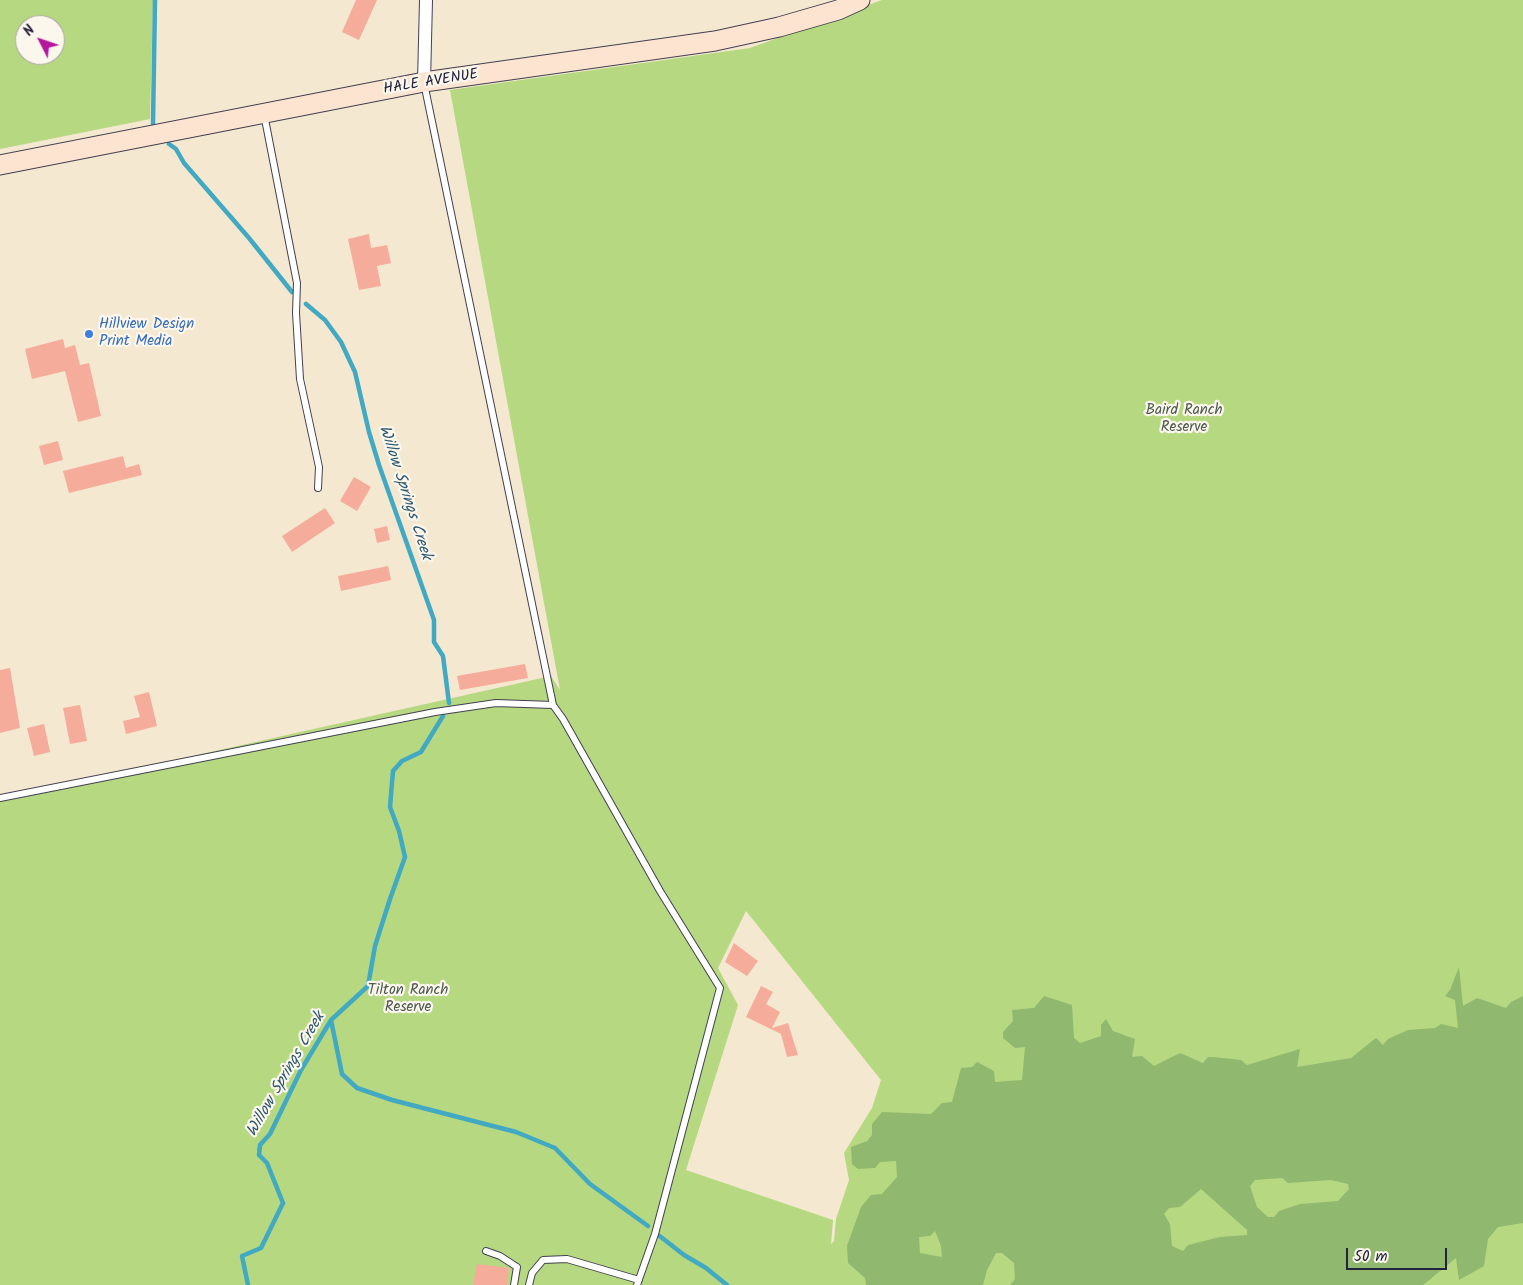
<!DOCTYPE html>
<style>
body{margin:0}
#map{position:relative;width:1523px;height:1285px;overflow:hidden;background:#f5e8d0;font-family:Kalam,sans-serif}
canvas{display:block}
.north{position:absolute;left:15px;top:15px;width:50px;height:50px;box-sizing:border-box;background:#fbf7ec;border:1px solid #a4a2a5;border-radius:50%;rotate:311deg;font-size:14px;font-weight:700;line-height:20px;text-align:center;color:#22223b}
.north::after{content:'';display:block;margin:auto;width:18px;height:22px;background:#b5179e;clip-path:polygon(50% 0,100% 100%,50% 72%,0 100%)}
.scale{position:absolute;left:1346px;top:1248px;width:101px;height:22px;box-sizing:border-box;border:2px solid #22223b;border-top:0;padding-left:6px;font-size:15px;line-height:18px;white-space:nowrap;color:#22223b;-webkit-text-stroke:4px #fbf7ec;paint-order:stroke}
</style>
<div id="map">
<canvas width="1523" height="1285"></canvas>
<div class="north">N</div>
<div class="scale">50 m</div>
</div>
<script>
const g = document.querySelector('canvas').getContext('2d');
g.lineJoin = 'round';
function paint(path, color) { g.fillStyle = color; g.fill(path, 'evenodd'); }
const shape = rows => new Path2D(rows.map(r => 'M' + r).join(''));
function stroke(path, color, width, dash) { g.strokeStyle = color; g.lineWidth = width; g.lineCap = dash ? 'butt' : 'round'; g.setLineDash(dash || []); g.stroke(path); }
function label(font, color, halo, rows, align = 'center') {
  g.font = font + ' Kalam,sans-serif'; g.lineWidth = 4.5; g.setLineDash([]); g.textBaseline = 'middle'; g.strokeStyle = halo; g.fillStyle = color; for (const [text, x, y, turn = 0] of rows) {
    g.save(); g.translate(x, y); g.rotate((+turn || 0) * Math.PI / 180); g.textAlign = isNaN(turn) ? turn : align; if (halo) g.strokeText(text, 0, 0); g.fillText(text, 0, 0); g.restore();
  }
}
const green = shape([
 [0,0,153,0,150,119,0,149],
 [25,25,55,25,55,55,25,55],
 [882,0,1523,0,1523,1285,0,1285,0,799,551,676,560,690,450,90,750,48],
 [746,911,881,1080,872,1108,844,1153,849,1180,836,1219,834,1241,831,1244,833,1220,686,1170,738,1005,718,968]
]);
const forest = shape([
 [1459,967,1463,1006,1477,998,1506,1008,1511,1002,1523,996,1523,1223,1498,1227,1488,1239,1484,1266,1459,1280,1456,1258,1423,1285,1010,1285,1015,1279,1014,1263,1002,1253,996,1253,987,1270,983,1285,866,1285,865,1278,848,1263,847,1246,861,1207,871,1195,882,1194,897,1177,896,1161,880,1162,875,1168,858,1169,852,1164,851,1147,867,1141,872,1135,872,1124,882,1112,931,1114,942,1103,952,1102,961,1068,972,1067,977,1062,994,1071,995,1082,1022,1080,1025,1047,1015,1048,1003,1038,1003,1032,1013,1021,1012,1010,1034,1008,1044,996,1072,1005,1074,1038,1080,1043,1101,1036,1101,1025,1106,1019,1113,1031,1135,1039,1132,1057,1142,1056,1154,1066,1180,1053,1203,1063,1208,1057,1213,1057,1241,1060,1247,1065,1300,1049,1297,1067,1351,1058,1376,1038,1383,1045,1388,1039,1408,1030,1435,1028,1441,1024,1458,1028,1455,1000,1445,996,1450,990],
 [1282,1178,1288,1183,1331,1180,1348,1184,1349,1189,1338,1201,1300,1204,1279,1211,1274,1217,1268,1217,1257,1207,1250,1186,1255,1180],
 [1201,1189,1247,1230,1247,1235,1220,1237,1188,1245,1183,1251,1172,1246,1170,1224,1164,1214,1169,1208,1180,1207],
 [935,1231,941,1246,942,1257,920,1253,919,1237,930,1236]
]);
const stream = shape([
 [153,124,155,0],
 [169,144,176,149,184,163,249,238,292,292],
 [306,304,325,320,341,342,355,372,369,432,379,465,434,620,434,642,443,656,449,703],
 [331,1020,342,1074,357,1088,392,1100,516,1132,555,1148,590,1184,648,1226],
 [657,1234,684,1255,706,1268,727,1285],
 [248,1285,242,1256,261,1248,283,1203,267,1163,259,1155,260,1145,270,1134,301,1070,331,1020,368,986,375,946,390,899,405,857,399,831,390,807,393,771,402,761,421,752,443,716]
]);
const building = shape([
 [356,0,377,0,359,40,342,32],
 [369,234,371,248,387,245,391,263,377,266,381,286,359,290,348,239],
 [63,339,65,348,75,345,80,365,89,363,101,416,78,422,65,371,32,379,25,349],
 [58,441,63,460,44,465,39,446],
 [123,456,126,468,139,464,142,475,69,493,63,471],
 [354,477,371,487,357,511,340,501],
 [325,508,335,523,292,552,282,536],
 [387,526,390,540,377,543,374,529],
 [388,566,391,580,341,591,338,576],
 [525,664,528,678,460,690,457,676],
 [10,668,20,728,0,733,0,670],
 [149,692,157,726,126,734,123,721,140,717,134,696],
 [80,705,87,741,70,744,63,708],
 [44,724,50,752,34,756,27,728],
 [734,943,758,961,747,976,725,962],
 [761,986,773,992,766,1004,780,1012,772,1028,788,1023,798,1055,787,1057,781,1034,746,1017],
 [477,1264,509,1268,507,1285,473,1285]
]);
const lane = shape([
 [424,83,553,705,563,719,660,891,720,988,655,1234,637,1285],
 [264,114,297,283,296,313,300,379,319,467,318,488],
 [0,798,435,712,496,703,553,705],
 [486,1251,500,1256,517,1267,514,1285],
 [529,1285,532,1273,543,1260,567,1259,639,1280]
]);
const street = shape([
 [424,82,426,0]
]);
const secondary = shape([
 [0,165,424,82,715,41,779,27,838,10,860,0]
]);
const markers = [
 [89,334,5,"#3f7fe0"]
];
const streetNames = [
 ["HALE AVENUE",431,83,-9]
];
const shopNames = [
 ["Hillview Design",99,325],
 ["Print Media",99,342]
];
const parkNames = [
 ["Baird Ranch",1184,411],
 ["Reserve",1184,428],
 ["Tilton Ranch",408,991],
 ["Reserve",408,1008]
];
const waterNames = [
 ["Willow Springs Creek",404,493,72],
 ["Willow Springs Creek",287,1075,-60]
];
paint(green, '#b5d881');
paint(forest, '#90b86f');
stroke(stream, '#41a9c1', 4.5);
paint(building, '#f6ac9a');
stroke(lane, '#424051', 8);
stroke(street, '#424051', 14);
stroke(secondary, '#424051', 21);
stroke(lane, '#fff', 6);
stroke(street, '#fff', 12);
stroke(secondary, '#fde4d0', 19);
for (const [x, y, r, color] of markers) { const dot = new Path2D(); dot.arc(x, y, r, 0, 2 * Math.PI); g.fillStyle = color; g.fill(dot); stroke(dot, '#fbf7ec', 2); }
label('15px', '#22223b', '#fbf7ec', streetNames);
label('15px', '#366cbe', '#fbf7ec', shopNames, 'left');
label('15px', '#4e5950', '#fbf7ec', parkNames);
label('italic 16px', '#2e5871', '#fbf7ec', waterNames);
</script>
